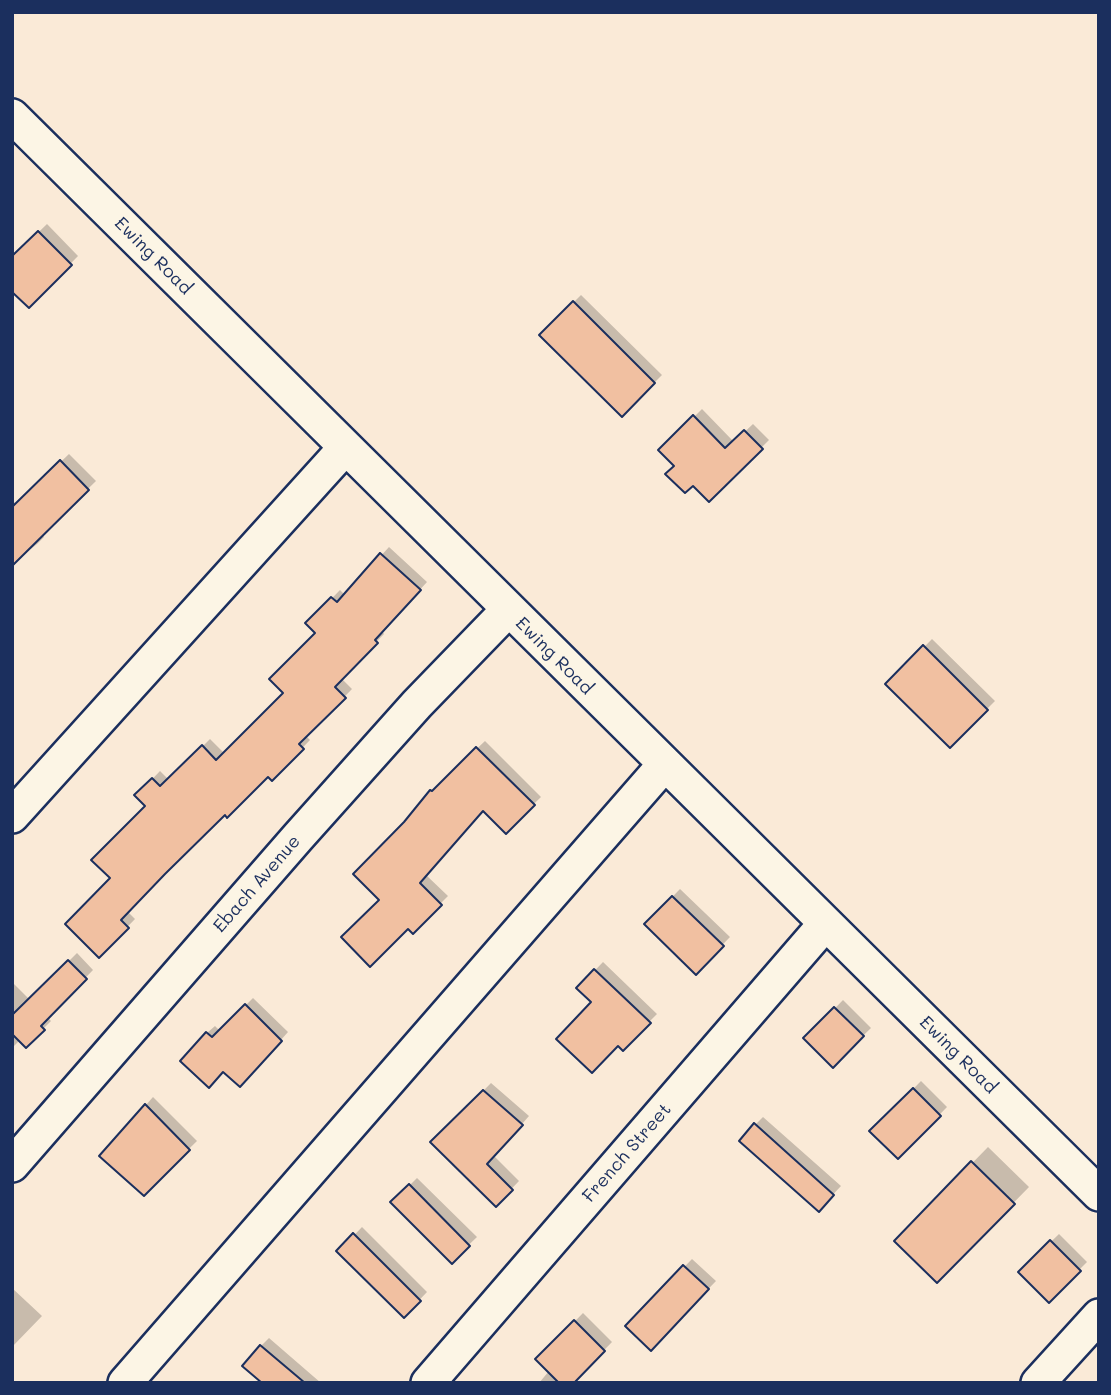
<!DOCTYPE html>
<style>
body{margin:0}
#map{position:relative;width:1111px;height:1395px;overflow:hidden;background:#faead7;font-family:Mali,sans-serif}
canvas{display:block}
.frame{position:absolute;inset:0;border:14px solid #1b2f5e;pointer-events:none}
</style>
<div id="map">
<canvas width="1111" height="1395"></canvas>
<div class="frame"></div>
</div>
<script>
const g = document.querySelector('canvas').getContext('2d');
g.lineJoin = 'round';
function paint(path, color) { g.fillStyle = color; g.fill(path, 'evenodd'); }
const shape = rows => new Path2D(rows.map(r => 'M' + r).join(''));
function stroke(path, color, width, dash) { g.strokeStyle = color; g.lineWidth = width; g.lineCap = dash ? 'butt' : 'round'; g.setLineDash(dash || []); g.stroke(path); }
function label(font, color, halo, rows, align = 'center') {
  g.font = font + ' Mali,sans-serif'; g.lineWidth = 5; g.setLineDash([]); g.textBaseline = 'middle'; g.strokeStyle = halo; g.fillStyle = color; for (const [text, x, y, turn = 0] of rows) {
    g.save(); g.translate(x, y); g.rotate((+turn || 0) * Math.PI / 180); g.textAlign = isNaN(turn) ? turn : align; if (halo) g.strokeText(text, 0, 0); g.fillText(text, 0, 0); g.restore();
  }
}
const shadow = shape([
 [47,224,78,256,29,306,12,258],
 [581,295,662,375,622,415,541,335],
 [702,409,734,442,753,424,769,440,709,500,661,450],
 [69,454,96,481,42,534,44,537,37,544,12,564,12,501,17,504],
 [389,547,427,582,382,631,384,634,341,678,352,689,306,736,310,740,272,779,268,775,225,813,127,911,135,919,99,956,113,878,148,806,137,795,160,771,169,780,210,739,225,754,286,693,318,633,308,623,340,590,345,595],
 [932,639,995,701,950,746,888,684],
 [485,741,541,797,506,831,484,809,426,875,448,896,413,931,382,900,406,824,432,791],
 [680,889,730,937,696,972,646,924],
 [77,953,93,970,47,1017,51,1021,26,1046,20,1040,12,1048,12,982,30,1000],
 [603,962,657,1014,623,1048,593,1002,578,988],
 [253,998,288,1032,248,1077,223,1070,207,1033,215,1026,220,1031],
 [843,1000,871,1028,833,1065,806,1038],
 [921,1081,947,1107,898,1157,872,1131],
 [491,1083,529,1116,494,1156,519,1181,496,1205,433,1142],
 [153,1097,197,1141,144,1193,146,1105],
 [763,1117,841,1186,826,1202,755,1125],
 [988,1147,1029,1187,937,1281,896,1241],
 [417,1178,477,1237,452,1261,393,1202],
 [362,1227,427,1292,404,1316,339,1251],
 [1059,1234,1087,1262,1049,1300,1020,1272],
 [692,1259,716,1281,651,1348,627,1326],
 [12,1288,42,1316,12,1347],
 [583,1313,612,1342,572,1383,539,1383,549,1371,538,1359],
 [269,1338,321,1383,265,1383,261,1346]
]);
const building = shape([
 [38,231,72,265,29,308,12,292,12,256,38,231],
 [573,301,655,383,622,417,539,335,573,301],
 [693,415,725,448,744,430,763,449,709,502,693,486,685,493,665,474,674,466,658,450,693,415],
 [60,460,89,490,12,566,12,507,60,460],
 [380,553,421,590,375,640,378,643,335,687,346,698,299,744,304,749,272,781,268,777,227,818,225,815,165,874,121,920,129,928,99,958,65,924,110,878,91,860,145,806,134,795,152,778,160,786,202,745,216,760,283,693,269,679,315,633,305,623,331,597,337,602,380,553],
 [923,645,988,710,950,748,885,684,923,645],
 [476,747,535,805,506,834,483,811,420,883,442,905,413,934,408,929,370,967,341,937,379,900,353,874,404,822,430,790,432,791,476,747],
 [672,896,724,946,696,975,644,924,672,896],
 [68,960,87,979,41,1026,45,1030,26,1048,12,1034,12,1015,68,960],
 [594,969,651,1023,623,1051,618,1046,592,1073,556,1039,591,1002,576,988,594,969],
 [245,1004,282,1041,240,1087,223,1072,209,1088,180,1061,206,1032,212,1037,245,1004],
 [834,1007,864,1036,833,1068,803,1038,834,1007],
 [913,1088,941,1116,898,1159,869,1131,913,1088],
 [483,1090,523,1125,487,1164,513,1190,496,1207,430,1142,483,1090],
 [145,1104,190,1150,144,1196,99,1156,145,1104],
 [754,1123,834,1195,819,1212,739,1141,754,1123],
 [971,1161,1015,1204,937,1283,894,1241,971,1161],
 [409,1184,470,1246,452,1264,390,1202,409,1184],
 [353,1233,421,1301,404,1318,336,1251,353,1233],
 [1050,1240,1081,1271,1049,1303,1018,1272,1050,1240],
 [683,1265,709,1289,651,1351,625,1326,683,1265],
 [574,1320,605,1351,574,1383,559,1383,535,1359,574,1320],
 [260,1345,305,1383,262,1383,242,1366,260,1345]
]);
const minor = shape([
 [12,116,1099,1194],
 [12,816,345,448],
 [12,1165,298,837,417,704,508,610],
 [125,1383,664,765],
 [428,1383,825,924],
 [1038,1383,1099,1316]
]);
const streetNames = [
 ["Ewing Road",153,256,45],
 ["Ewing Road",554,656,45],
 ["Ebach Avenue",257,884,-49],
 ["Ewing Road",958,1055,45],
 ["French Street",627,1153,-49]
];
paint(shadow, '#0003');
paint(building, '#f1c0a1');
stroke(building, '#1b2f5e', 2);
stroke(minor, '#1b2f5e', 38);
stroke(minor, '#fcf5e5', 33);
label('18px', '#1b2f5e', '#fcf5e5', streetNames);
</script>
